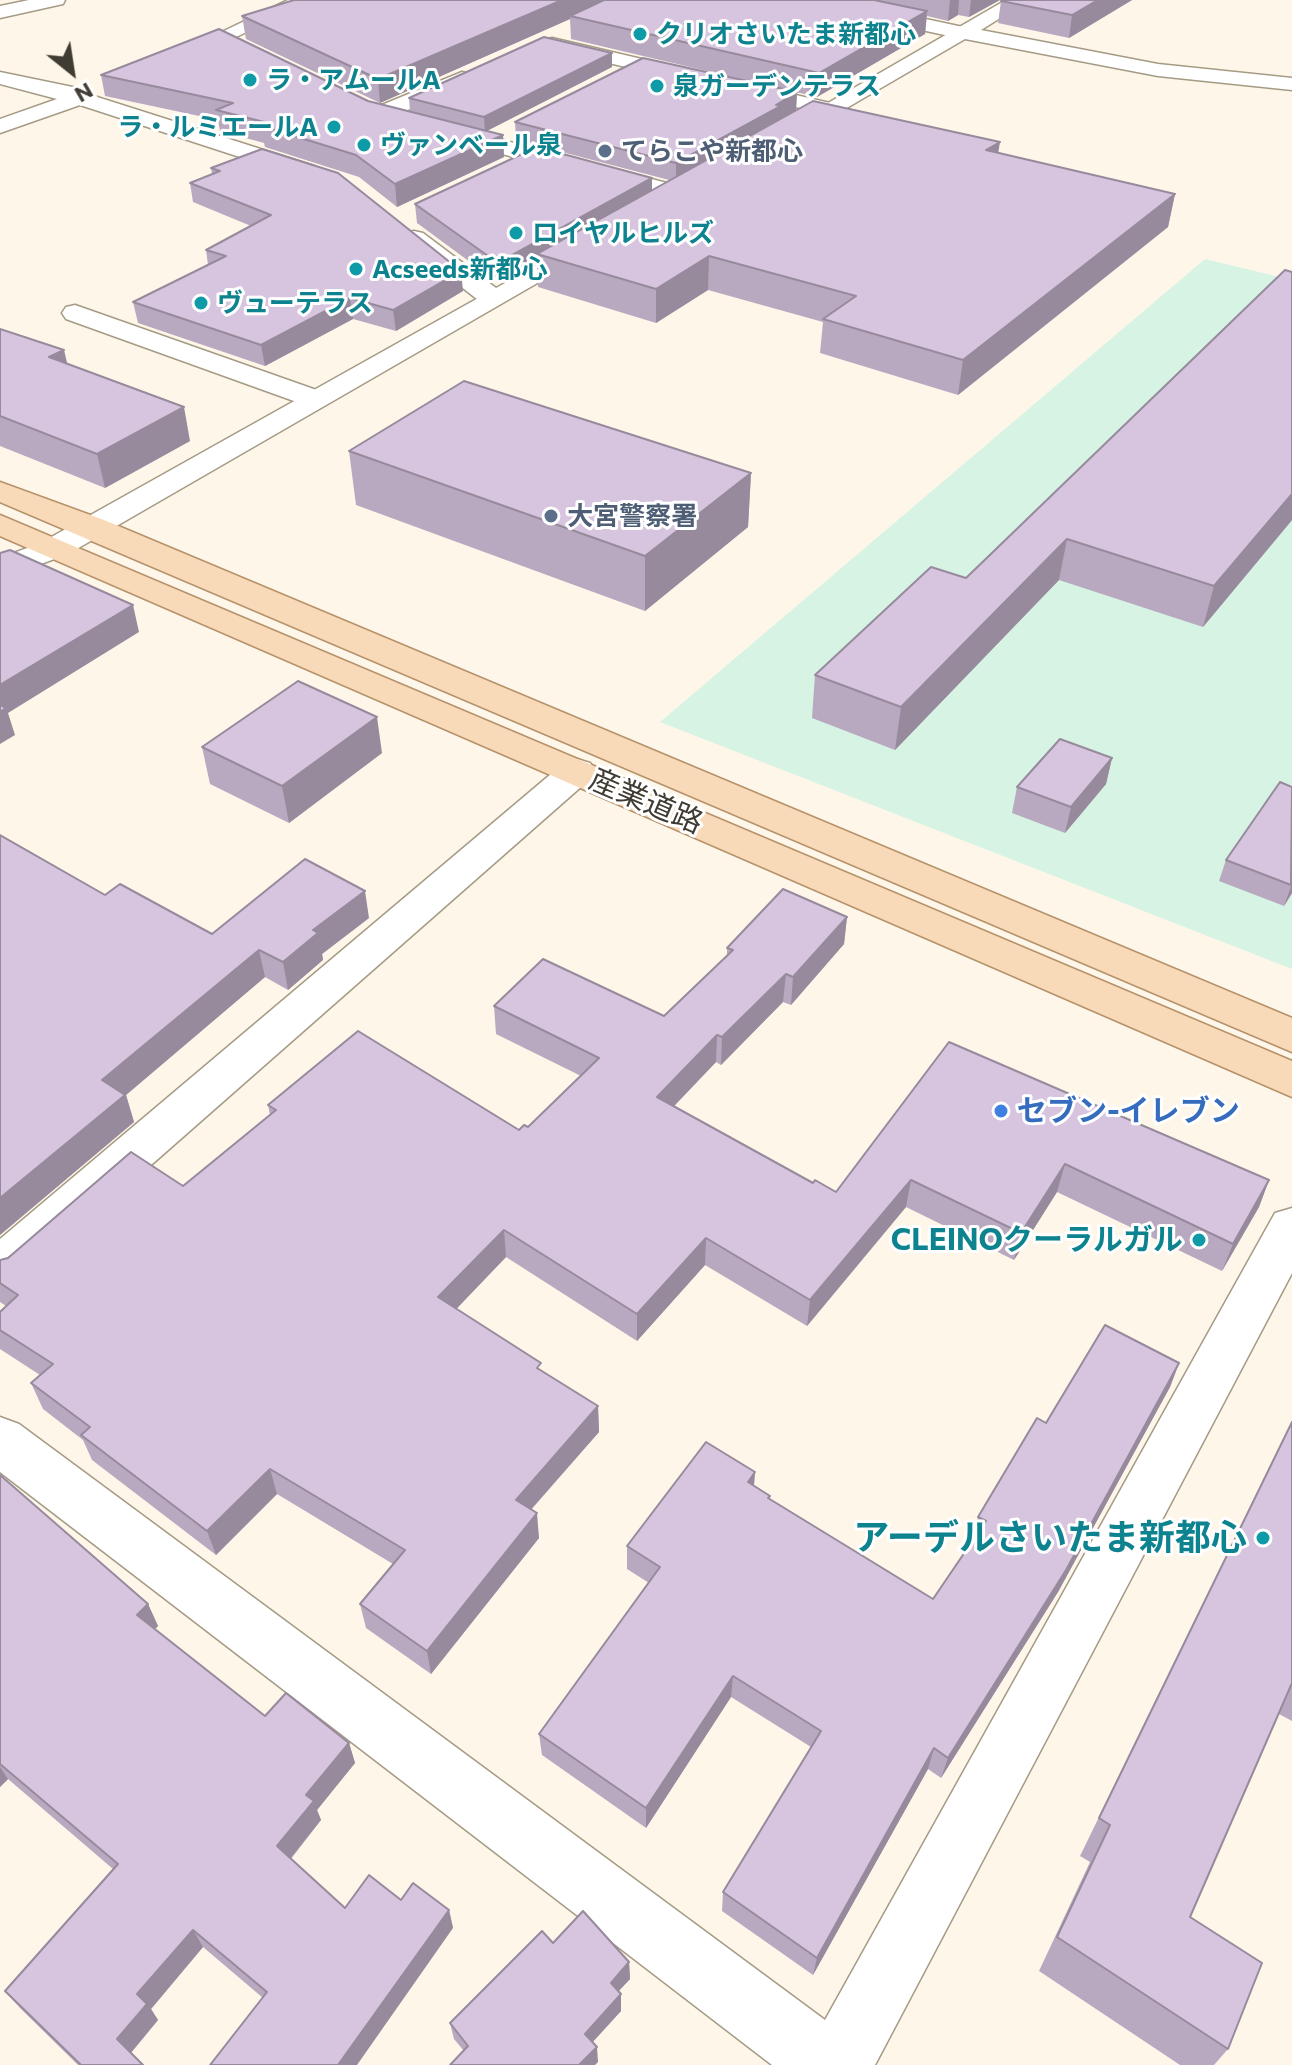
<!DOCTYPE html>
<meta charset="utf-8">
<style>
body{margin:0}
#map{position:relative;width:1292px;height:2065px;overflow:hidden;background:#fef7e9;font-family:Commissioner,sans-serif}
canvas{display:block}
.north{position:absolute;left:32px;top:32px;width:80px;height:80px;-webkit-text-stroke:6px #fff;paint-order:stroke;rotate:150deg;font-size:22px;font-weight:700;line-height:32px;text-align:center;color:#413c33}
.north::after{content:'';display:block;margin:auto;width:28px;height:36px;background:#413c33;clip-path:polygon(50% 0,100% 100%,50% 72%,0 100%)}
</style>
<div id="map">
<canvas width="1292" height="2065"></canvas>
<div class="north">N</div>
</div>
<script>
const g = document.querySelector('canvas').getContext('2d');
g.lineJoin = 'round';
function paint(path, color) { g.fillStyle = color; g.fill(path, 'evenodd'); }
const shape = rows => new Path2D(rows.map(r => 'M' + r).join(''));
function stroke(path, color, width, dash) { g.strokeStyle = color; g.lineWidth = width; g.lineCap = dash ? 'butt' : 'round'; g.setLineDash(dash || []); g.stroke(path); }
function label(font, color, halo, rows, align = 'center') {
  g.font = font + ' Commissioner,"Noto Sans JP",sans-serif'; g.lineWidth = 6; g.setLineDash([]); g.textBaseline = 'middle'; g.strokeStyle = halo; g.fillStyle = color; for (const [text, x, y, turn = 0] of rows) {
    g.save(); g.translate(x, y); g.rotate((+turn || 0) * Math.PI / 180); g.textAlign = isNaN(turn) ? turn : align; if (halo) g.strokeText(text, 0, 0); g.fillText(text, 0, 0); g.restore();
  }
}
const green = shape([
 [1205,259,1292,280,1292,969,660,722]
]);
const street = shape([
 [29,0,65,0,63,4,0,18,0,6,29,0],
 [288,0,312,0,185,62,178,64,168,58,288,0],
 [802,0,837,0,963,27,973,33,963,39,811,6,802,0],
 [552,38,830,103,841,109,830,115,545,48,542,44,545,40,552,38],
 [0,72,92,91,94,96,314,166,318,171,314,176,298,176,80,105,0,133,0,119,57,99,0,84,0,72],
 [462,72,469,74,472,78,469,82,388,119,380,121,369,114,372,109,462,72],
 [445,125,686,188,690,193,678,200,437,137,434,132,445,125],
 [414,231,423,233,500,291,504,297,500,303,482,303,405,243,402,238,405,233,414,231],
 [75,305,325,393,329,399,325,405,315,408,305,405,66,319,62,313,66,307,75,305],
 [57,537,68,540,73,547,68,554,0,579,0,558,57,537],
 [577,759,590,763,596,771,590,779,18,1282,0,1288,0,1239,564,763,577,759],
 [1292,1208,1292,1273,875,2065,772,2065,0,1472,0,1417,19,1424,825,2020,1275,1213,1292,1208]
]);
const secondary = shape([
 [1006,0,1029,0,981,30,1158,64,1292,78,1292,90,1158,76,965,39,790,141,782,143,771,136,1006,0],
 [589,236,601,243,598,248,68,554,57,557,46,554,41,547,46,540,589,236]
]);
const primary = shape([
 [0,482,104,520,1292,1018,1292,1052,0,502,0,482],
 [0,515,1292,1061,1292,1097,0,536,0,515]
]);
const wall = shape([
 [294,0,1000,0,969,17,958,15,948,21,927,16,925,34,817,97,571,39,570,19,380,103,246,39,242,16],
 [1002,0,1132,0,1069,38,998,23,1001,1],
 [612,53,612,67,486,131,503,135,504,157,397,207,359,177,265,147,264,143,220,131,218,120,105,96,101,75,368,101,410,111,409,98],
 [797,92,796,110,998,153,1175,194,1168,227,958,395,820,353,823,322,708,290,656,323,538,287,537,260,506,278,489,276,417,223,415,204,652,178,652,190,669,180,516,140,515,122],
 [262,149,463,291,396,331,353,319,265,366,138,323,133,302,208,265,206,250,251,226,193,202,190,183,212,174,211,168],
 [1285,270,1292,520,1203,627,1059,580,895,750,812,718,815,675,966,578],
 [0,329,67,364,190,441,105,488,0,446],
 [349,451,751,473,748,527,645,611,356,505],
 [202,747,382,753,289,823,210,784],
 [1112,758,1106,784,1065,833,1012,813,1017,787],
 [1292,787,1292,893,1284,906,1219,881,1226,860],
 [105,895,212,934,369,918,322,954,323,960,288,990,265,977,126,1095,134,1122,0,1235],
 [847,917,844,944,791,1005,783,1002,721,1065,716,1062,674,1106,813,1183,836,1192,949,1042,1269,1180,1259,1207,1222,1271,1057,1192,1014,1260,906,1207,807,1326,705,1265,637,1341,506,1257,456,1309,542,1371,598,1406,599,1432,531,1510,539,1538,431,1674,366,1628,360,1604,393,1564,277,1494,216,1555,92,1460,83,1440,43,1409,31,1383,40,1375,0,1349,0,1312,6,1306,0,1302,0,1260,183,1186,270,1115,268,1105,519,1130,528,1127,581,1076,496,1034,494,1006,664,1016,727,956,727,948],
 [1179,1363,1170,1387,1058,1592,941,1778,928,1769,813,1975,722,1911,723,1892,811,1747,731,1697,646,1828,542,1755,539,1734,649,1583,627,1569,627,1546,755,1472,754,1486,770,1496,769,1499,933,1599,973,1540,972,1540,978,1517,1046,1423],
 [1292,1421,1292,1721,1279,1714,1190,1917,1228,2049,1214,2065,1180,2065,1039,1971,1090,1862,1080,1856],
 [0,1475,148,1604,158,1626,155,1629,265,1716,349,1743,355,1763,317,1810,321,1820,291,1859,345,1908,401,1900,449,1910,453,1928,263,1998,203,1947,151,2009,158,2020,131,2053,143,2065,78,2065,20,2008,5,1991,113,1869,8,1779,0,1787],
 [553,1943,629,1962,630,1979,618,1992,621,1994,621,2011,593,2042,598,2062,464,2051,454,2039,450,2023]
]);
const shadedWall = shape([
 [562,0,613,0,570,16,570,19,380,103,378,79],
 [950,0,959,0,958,15,948,21],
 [971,0,1000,0,969,17],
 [1098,0,1132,0,1069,38,1072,15],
 [927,11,925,34,817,97,819,73],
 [612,53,612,67,485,132,484,117],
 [797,92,796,110,676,182,676,163],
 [503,135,504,157,397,207,395,184],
 [1000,142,995,173,986,150],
 [652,178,652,196,537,254,537,260,506,278,505,259],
 [1175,194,1168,227,958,395,963,360],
 [709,256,708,290,656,323,656,289],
 [461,271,463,291,396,331,393,310],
 [350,298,353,319,265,366,261,345],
 [64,350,72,383,49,357],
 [184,407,190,441,105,488,97,454],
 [751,473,748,527,645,611,645,556],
 [1292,494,1292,520,1203,627,1214,586],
 [1067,539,1059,580,895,750,901,707],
 [133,605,139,632,8,713,15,735,0,744,0,685],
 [377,717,382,753,289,823,282,786],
 [1112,758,1106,784,1065,833,1071,807],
 [1292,884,1292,893,1284,906],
 [365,891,369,918,322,954,323,960,288,990,283,962,313,930],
 [847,917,844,944,791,1005,793,977],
 [259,950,265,977,126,1095,134,1122,0,1235,0,1198,102,1080],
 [786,974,783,1002,721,1065,722,1037],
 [717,1035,716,1062,657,1124,657,1097],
 [1065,1164,1057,1192,1014,1260,1021,1233],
 [911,1180,906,1207,807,1326,810,1300],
 [1269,1180,1259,1207,1222,1271,1233,1244],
 [504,1230,506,1257,442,1324,438,1297],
 [706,1238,705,1265,637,1341,637,1314],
 [1179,1363,1170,1387,1058,1592,941,1778,948,1758],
 [598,1406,599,1432,518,1524,516,1500],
 [270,1469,277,1494,216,1555,207,1531],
 [755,1472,753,1495,748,1482],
 [537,1513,539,1538,431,1674,427,1651],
 [148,1604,158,1626,147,1637,137,1615],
 [733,1676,731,1697,646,1828,646,1808],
 [349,1743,355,1763,317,1810,321,1820,285,1865,277,1846,306,1795],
 [934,1748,928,1769,813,1975,817,1958],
 [0,1767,8,1779,0,1787],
 [449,1910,453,1928,357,2065,338,2065],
 [193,1930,203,1947,151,2009,158,2020,129,2055,117,2039,137,1994],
 [629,1962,630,1979,611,1999,611,1983],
 [621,1994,621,2011,586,2049,585,2034],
 [597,2047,598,2062,595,2065,579,2065]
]);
const building = shape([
 [294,0,562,0,378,79,242,16,294,0],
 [604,0,874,0,927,11,819,73,570,16,604,0],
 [1002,0,1098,0,1072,15,1001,1,1002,0],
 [219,29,368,101,503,135,395,184,356,155,262,126,268,123,216,110,233,103,101,75,219,29],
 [544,37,612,53,484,117,409,98,544,37],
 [643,58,797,92,776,105,781,106,676,163,515,122,643,58],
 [813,101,1000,142,986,150,1175,194,963,360,823,319,856,296,709,256,656,289,537,254,813,101],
 [537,147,652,178,505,259,488,256,415,204,537,147],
 [262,149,338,173,461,271,393,310,350,298,261,345,133,302,226,256,206,250,271,215,190,183,220,171,211,168,262,149],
 [1285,270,1292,272,1292,494,1214,586,1067,539,901,707,815,675,931,567,966,578,1285,270],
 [0,329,64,350,49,357,184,407,97,454,0,416,0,329],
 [464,381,751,473,645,556,349,451,464,381],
 [10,550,133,605,0,685,0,553,10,550],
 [298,681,377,717,282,786,202,747,298,681],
 [0,705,6,708,0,712,0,705],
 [1060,739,1112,758,1071,807,1017,787,1060,739],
 [1280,782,1292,787,1291,885,1226,860,1280,782],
 [0,835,105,895,120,884,212,934,305,859,365,891,313,930,318,933,283,962,259,950,102,1080,125,1095,0,1198,0,835],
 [783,889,847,917,793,977,786,974,722,1037,717,1035,657,1097,813,1183,815,1180,836,1192,949,1042,1269,1180,1233,1244,1065,1164,1021,1233,911,1180,810,1300,706,1238,637,1314,504,1230,438,1297,541,1363,537,1368,598,1406,516,1500,537,1513,427,1651,360,1604,405,1550,270,1469,207,1531,81,1435,90,1427,31,1383,53,1364,0,1330,0,1312,18,1295,0,1283,0,1260,8,1258,131,1152,183,1186,276,1110,268,1105,358,1031,519,1130,524,1125,528,1127,599,1058,494,1006,543,959,664,1016,733,950,727,948,783,889],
 [1105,1325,1179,1363,1066,1570,948,1758,934,1748,817,1958,723,1892,821,1731,733,1676,646,1808,539,1734,660,1567,627,1546,706,1442,755,1472,748,1482,770,1496,768,1498,933,1599,986,1521,978,1517,1037,1418,1046,1423,1105,1325],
 [1292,1422,1292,1683,1190,1917,1262,1963,1228,2049,1057,1937,1110,1825,1099,1818,1292,1422],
 [0,1475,148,1604,137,1615,265,1716,286,1693,349,1743,306,1795,314,1801,277,1846,345,1908,369,1875,401,1900,413,1883,449,1910,338,2065,210,2065,267,1992,193,1930,137,1994,147,2004,117,2039,143,2065,81,2065,5,1991,118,1864,0,1764,0,1475],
 [583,1911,629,1962,611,1983,621,1994,585,2034,597,2047,579,2065,450,2065,468,2046,450,2023,542,1931,553,1943,583,1911]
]);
const markers = [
 [640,34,8,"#0f9aa8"],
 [250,80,8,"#0f9aa8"],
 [657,86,8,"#0f9aa8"],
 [334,127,8,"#0f9aa8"],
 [364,145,8,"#0f9aa8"],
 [605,151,8,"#5c6f8a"],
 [516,233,8,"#0f9aa8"],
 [356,269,8,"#0f9aa8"],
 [201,303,8,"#0f9aa8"],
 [551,516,8,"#5c6f8a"],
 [1001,1111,8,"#3f7fe0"],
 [1199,1240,8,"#0f9aa8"],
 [1263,1538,8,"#0f9aa8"]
];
const farCulturenames = [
 ["クリオさいたま新都心",656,34],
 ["ラ・アムールA",266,80],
 ["泉ガーデンテラス",673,86],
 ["ラ・ルミエールA",318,127,"right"],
 ["ヴァンベール泉",380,145],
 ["ロイヤルヒルズ",532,233],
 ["Acseeds新都心",372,269],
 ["ヴューテラス",217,303]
];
const farServicenames = [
 ["てらこや新都心",621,151],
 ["大宮警察署",567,516]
];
const streetNames = [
 ["産業道路",646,801,23]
];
const shopNames = [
 ["セブン-イレブン",1017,1111]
];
const cultureNames = [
 ["CLEINOクーラルガル",1183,1240]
];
const nearCulturenames = [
 ["アーデルさいたま新都心",1247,1538]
];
paint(green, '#d6f3e4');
stroke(street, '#a59b85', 3);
stroke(secondary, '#a59b85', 3);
stroke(primary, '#b5926b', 3);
paint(street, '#fff');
paint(secondary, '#fff');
paint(primary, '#f8d9b8');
paint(wall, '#b9a9c0');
paint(shadedWall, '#968a9c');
paint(building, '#d7c5df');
stroke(building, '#968a9c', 2);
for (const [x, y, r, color] of markers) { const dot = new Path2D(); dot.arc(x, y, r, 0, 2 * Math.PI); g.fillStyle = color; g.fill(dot); stroke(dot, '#fff', 3); }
label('bold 26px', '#0d838f', '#fff', farCulturenames, 'left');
label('bold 26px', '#4e5e75', '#fff', farServicenames, 'left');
label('30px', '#413c33', '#fff', streetNames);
label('bold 30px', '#366cbe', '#fff', shopNames, 'left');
label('bold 30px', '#0d838f', '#fff', cultureNames, 'right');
label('bold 36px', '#0d838f', '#fff', nearCulturenames, 'right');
</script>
